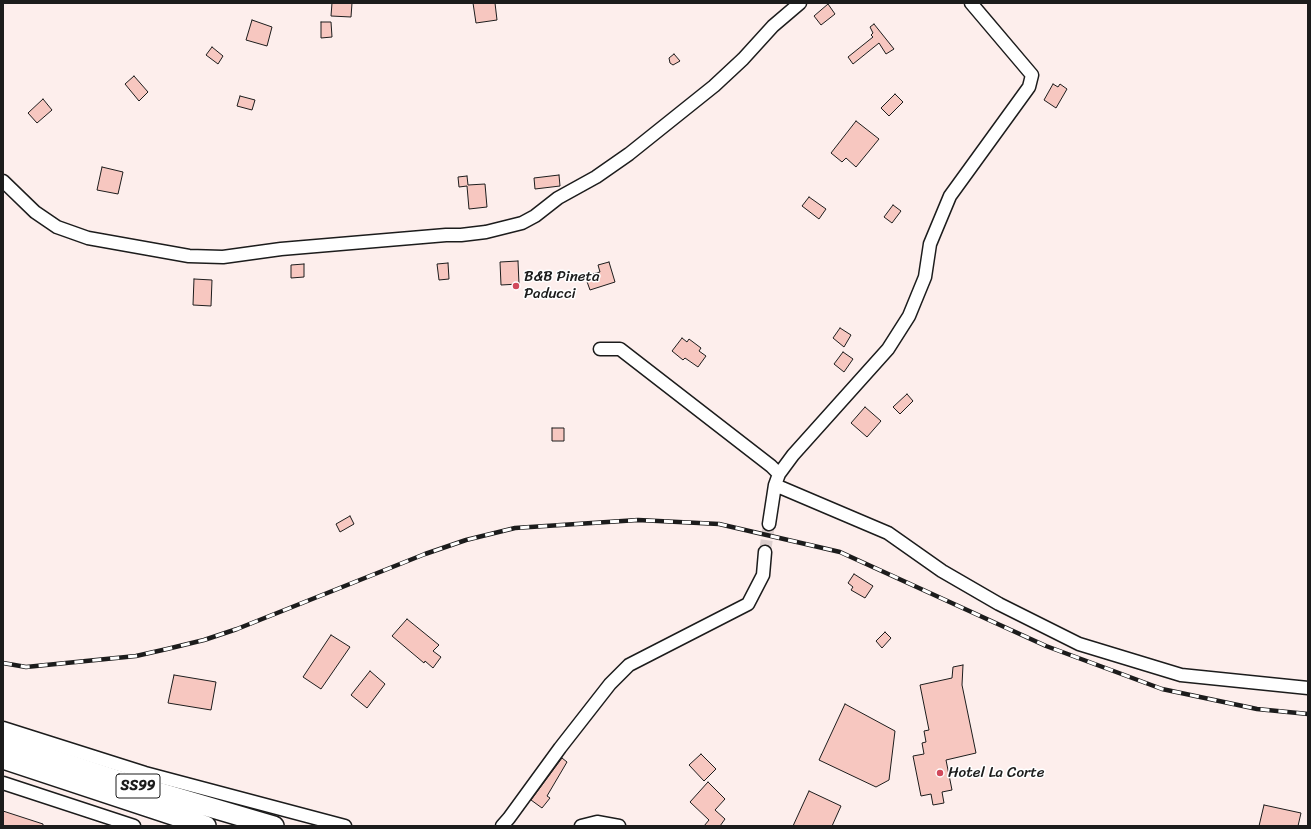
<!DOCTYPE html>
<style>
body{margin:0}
#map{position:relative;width:1311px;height:829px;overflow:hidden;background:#fdeeec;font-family:Sriracha,sans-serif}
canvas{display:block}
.frame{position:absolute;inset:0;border:4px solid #1c1c1c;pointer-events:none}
</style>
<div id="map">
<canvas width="1311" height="829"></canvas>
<div class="frame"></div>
</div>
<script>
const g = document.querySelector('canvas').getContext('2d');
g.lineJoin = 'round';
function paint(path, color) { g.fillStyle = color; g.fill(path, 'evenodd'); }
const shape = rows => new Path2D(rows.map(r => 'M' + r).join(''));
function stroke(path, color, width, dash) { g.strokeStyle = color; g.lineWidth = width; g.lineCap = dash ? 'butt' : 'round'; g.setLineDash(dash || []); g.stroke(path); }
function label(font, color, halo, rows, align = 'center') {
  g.font = font + ' Sriracha,sans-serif'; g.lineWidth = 3; g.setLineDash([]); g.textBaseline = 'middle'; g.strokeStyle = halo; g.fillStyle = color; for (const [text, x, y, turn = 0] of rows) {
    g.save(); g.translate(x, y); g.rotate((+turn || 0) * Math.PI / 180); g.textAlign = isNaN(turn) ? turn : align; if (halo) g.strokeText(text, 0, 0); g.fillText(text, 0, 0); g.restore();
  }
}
const building = shape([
 [332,3,352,3,351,17,331,16,332,3],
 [473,3,495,3,497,20,476,23,473,3],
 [828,4,835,14,821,25,814,16,828,4],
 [252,20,272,27,267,46,246,40,252,20],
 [321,22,331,22,332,37,321,38,321,22],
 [874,24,894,49,886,54,879,43,853,64,848,57,873,37,871,35,873,33,870,27,874,24],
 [212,47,223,56,218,64,206,55,212,47],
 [674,54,680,61,673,65,670,63,669,58,674,54],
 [134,76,148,92,139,101,125,84,134,76],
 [1053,84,1058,87,1060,84,1067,89,1056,108,1044,100,1053,84],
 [895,94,903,102,889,116,881,108,895,94],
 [240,96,255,100,252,110,237,106,240,96],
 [43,99,52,110,37,123,28,113,43,99],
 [856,121,879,139,856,167,846,158,842,162,831,153,856,121],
 [102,167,123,172,118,194,97,190,102,167],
 [559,175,560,186,535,189,534,178,559,175],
 [467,176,468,185,485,184,487,207,469,209,467,186,459,187,458,177,467,176],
 [809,197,826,209,819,219,802,206,809,197],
 [893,205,901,211,892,223,884,217,893,205],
 [518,261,519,284,501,285,500,262,518,261],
 [609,262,615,282,590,290,585,276,600,272,598,265,609,262],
 [448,263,449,279,439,280,437,264,448,263],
 [304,264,304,277,291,278,291,265,304,264],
 [194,279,212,280,211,306,193,305,194,279],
 [840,328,851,335,844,347,833,338,840,328],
 [682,338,687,342,689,339,701,348,699,351,706,356,698,367,685,358,683,360,672,351,682,338],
 [843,352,853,359,844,372,834,364,843,352],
 [907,394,913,401,900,414,893,407,907,394],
 [865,407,881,421,867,437,851,423,865,407],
 [552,428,564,428,564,441,552,441,552,428],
 [350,516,354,524,340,532,336,524,350,516],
 [854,574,873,586,865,598,851,590,853,587,848,583,854,574],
 [407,619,439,645,433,651,441,657,433,668,425,661,424,663,392,636,407,619],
 [885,632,891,638,882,648,876,641,885,632],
 [331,635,350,647,321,689,303,677,331,635],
 [963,665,962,685,976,753,946,760,952,790,942,792,944,803,933,805,931,794,921,796,913,756,924,754,922,743,926,742,924,731,929,730,920,685,952,678,953,667,963,665],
 [370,671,385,684,367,708,351,695,370,671],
 [174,675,216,682,211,710,168,703,174,675],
 [845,704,895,731,889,780,876,787,819,760,845,704],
 [701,754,716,769,704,781,689,765,701,754],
 [562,758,567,762,547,796,550,798,542,808,531,800,562,758],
 [708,782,725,799,715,810,725,819,720,826,704,826,709,820,690,802,708,782],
 [809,791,841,806,832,826,793,826,809,791],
 [1264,805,1301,813,1298,826,1259,826,1264,805],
 [3,811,43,824,43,826,3,826,3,811]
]);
const minorTunnel = shape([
 [765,552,769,524]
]);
const minor = shape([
 [3,181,35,212,57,227,88,238,189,256,223,257,281,249,446,235,461,235,486,232,522,223,535,216,558,198,596,177,629,154,714,86,743,59,773,26,800,3],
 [600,349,620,349,771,466,779,474],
 [775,485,888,533,942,571,999,604,1079,644,1181,675,1308,688],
 [769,524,775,485,779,474,793,455,888,349,909,316,925,277,930,244,950,196,1029,87,1032,75,971,3],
 [3,728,145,773,345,826],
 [3,783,134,826],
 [502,826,509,818,560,748,610,684,629,665,748,604,763,575,765,552],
 [581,826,597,822,619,826]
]);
const trunk = shape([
 [3,743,114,779,274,826],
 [3,759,206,826]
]);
const rail = shape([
 [3,663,26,667,136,656,167,649,204,640,237,629,425,554,466,540,515,528,638,520,719,524,840,552,1046,646,1162,689,1257,709,1308,714]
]);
const markers = [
 [516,286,4,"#d1495b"],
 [940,773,4,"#d1495b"]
];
const shields = [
 [138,786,44]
];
const shieldNames = [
 ["SS99",138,786]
];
const poiNames = [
 ["B&B Pineta",524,277],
 ["Paducci",524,294],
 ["Hotel La Corte",948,773]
];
paint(building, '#f7c7c0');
stroke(building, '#1c1c1c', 1);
stroke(minorTunnel, '#dbcecd', 12, [12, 6]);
stroke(minor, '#1c1c1c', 15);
stroke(trunk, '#1c1c1c', 22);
stroke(minor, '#fff', 12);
stroke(trunk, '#fff', 19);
stroke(rail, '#1c1c1c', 4.5);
stroke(rail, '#fff', 3, [9]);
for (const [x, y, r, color] of markers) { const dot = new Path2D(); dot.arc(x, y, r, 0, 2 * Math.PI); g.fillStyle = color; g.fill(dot); stroke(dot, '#fff', 1.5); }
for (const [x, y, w] of shields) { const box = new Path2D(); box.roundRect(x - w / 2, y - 12, w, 24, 3); g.fillStyle = '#fff'; g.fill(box); stroke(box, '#1c1c1c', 1); }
label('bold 14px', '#1c1c1c', null, shieldNames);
label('15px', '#1c1c1c', '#fff', poiNames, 'left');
</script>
